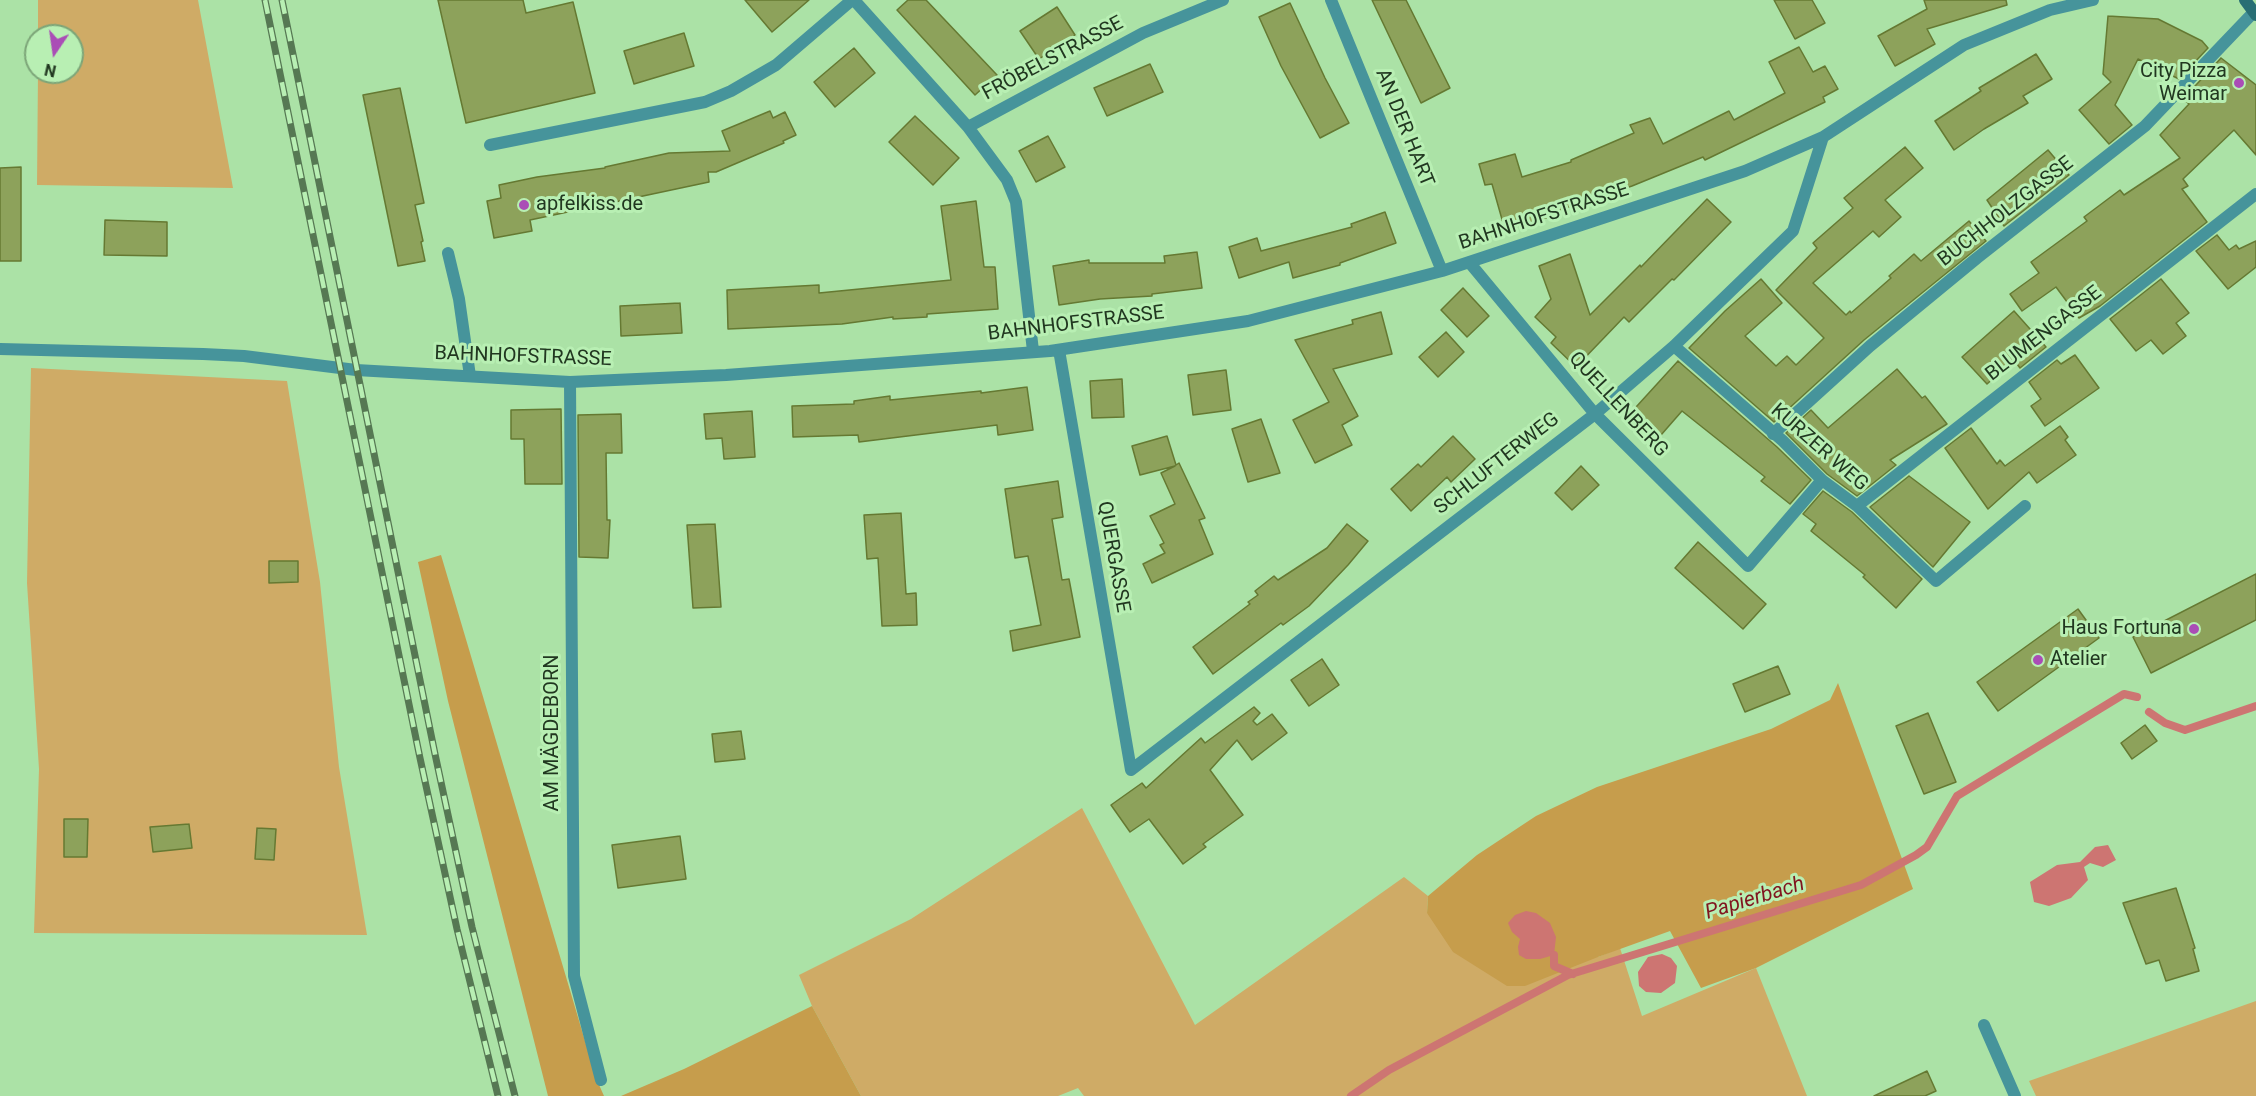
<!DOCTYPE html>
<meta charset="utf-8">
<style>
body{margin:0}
#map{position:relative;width:2256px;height:1096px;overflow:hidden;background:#abe2a6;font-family:Roboto,sans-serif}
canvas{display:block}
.north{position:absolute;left:24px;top:24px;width:60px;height:60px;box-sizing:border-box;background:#b8efb3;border:2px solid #7ca578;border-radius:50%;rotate:193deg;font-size:16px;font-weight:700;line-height:24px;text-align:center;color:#213720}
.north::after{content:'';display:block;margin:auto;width:21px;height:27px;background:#aa4db6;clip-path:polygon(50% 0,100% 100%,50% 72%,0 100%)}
</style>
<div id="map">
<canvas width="2256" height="1096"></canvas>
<div class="north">N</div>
</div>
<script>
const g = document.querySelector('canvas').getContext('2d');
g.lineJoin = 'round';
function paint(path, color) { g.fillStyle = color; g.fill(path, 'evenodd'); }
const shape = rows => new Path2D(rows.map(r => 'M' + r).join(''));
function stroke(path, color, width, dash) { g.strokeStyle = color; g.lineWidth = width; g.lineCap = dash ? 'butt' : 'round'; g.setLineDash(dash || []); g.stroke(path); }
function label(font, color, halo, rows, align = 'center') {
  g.font = font + ' Roboto,sans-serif'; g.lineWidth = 6; g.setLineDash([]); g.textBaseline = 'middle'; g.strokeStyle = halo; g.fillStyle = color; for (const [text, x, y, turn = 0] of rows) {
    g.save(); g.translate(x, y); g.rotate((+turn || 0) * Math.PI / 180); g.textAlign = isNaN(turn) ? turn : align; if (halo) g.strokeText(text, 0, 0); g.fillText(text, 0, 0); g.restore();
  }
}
const green = shape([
 [38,0,198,0,233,188,37,185,38,72,72,72,72,36,38,36],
 [31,368,287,381,320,582,339,767,367,935,34,933,39,769,27,583],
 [1082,808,1195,1025,1404,877,1428,896,1427,913,1598,957,1620,948,1642,1016,1756,968,1807,1096,1084,1096,1078,1088,1058,1096,861,1096,812,1006,799,975,911,919],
 [2256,1001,2256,1096,2036,1096,2029,1081]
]);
const forest = shape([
 [441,555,596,1078,604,1096,548,1096,448,701,418,562],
 [1838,683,1913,889,1756,968,1701,988,1670,931,1598,957,1525,986,1507,986,1453,952,1427,913,1428,896,1477,855,1536,816,1597,787,1771,729,1830,700],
 [812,1006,861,1096,621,1096,684,1069]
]);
const water = shape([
 [2108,845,2116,860,2103,867,2090,863,2084,867,2088,880,2071,898,2049,906,2034,902,2030,882,2057,865,2080,862,2095,847],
 [1526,911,1536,913,1550,923,1556,937,1554,955,1540,959,1526,959,1519,955,1518,947,1520,939,1512,932,1508,923,1515,915],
 [1662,954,1671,958,1677,966,1675,983,1661,993,1646,992,1639,986,1638,972,1648,957]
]);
const stream = shape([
 [2149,712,2165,723,2185,730,2256,706],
 [1554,955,1554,966,1573,974],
 [1351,1096,1389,1070,1568,975,1861,885,1916,855,1927,847,1957,796,2124,694,2137,697]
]);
const building = shape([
 [438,0,523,0,526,13,573,2,595,93,466,123,438,0],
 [745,0,809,0,772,32,745,0],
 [908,0,926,0,997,75,975,95,897,10,908,0],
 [1372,0,1406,0,1450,88,1421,103,1372,0],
 [1774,0,1812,0,1825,23,1795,39,1774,0],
 [1924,0,2006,0,2007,5,1927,29,1935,44,1895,66,1878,36,1927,9,1924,0],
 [1290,3,1325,78,1349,123,1320,138,1281,66,1259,17,1290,3],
 [1057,7,1075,35,1039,59,1020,31,1057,7],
 [2108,16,2158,19,2202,41,2208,48,2179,79,2138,59,2115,105,2132,125,2109,144,2079,110,2111,82,2103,74,2108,16],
 [684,33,694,66,634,84,624,51,684,33],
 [1799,47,1813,72,1825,66,1838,89,1823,97,1825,102,1705,160,1703,157,1632,186,1548,214,1549,217,1505,230,1492,184,1485,185,1479,164,1515,154,1522,177,1571,162,1571,160,1634,133,1630,125,1650,118,1663,144,1729,111,1734,120,1785,93,1769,62,1799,47],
 [854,48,875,73,835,107,814,82,854,48],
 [2036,54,2052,79,2023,96,2028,103,1984,129,1954,150,1935,121,1981,91,1979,88,2036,54],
 [2221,58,2256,85,2256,155,2234,130,2183,179,2188,186,2182,189,2207,222,2100,306,2079,318,2056,287,2022,311,2010,294,2039,273,2031,262,2087,221,2084,217,2120,190,2124,195,2180,158,2160,135,2189,104,2183,99,2221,58],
 [1150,64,1163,92,1107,116,1094,88,1150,64],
 [400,88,424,203,415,205,423,241,421,242,425,261,398,266,363,95,400,88],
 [770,111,773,118,785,112,796,135,783,141,784,143,716,172,708,172,709,182,530,220,532,231,494,238,487,201,501,198,499,185,537,177,605,168,605,167,669,153,730,151,722,131,770,111],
 [915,116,959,158,933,185,889,142,915,116],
 [1048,136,1065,167,1036,182,1019,151,1048,136],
 [1905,147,1923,168,1885,200,1901,217,1879,237,1873,231,1813,283,1846,315,1850,311,1851,313,1891,278,1889,276,1914,254,1921,261,1969,221,1986,241,1864,340,1774,422,1689,348,1725,311,1761,279,1782,303,1745,336,1776,366,1787,356,1796,365,1824,338,1776,290,1817,248,1813,243,1853,208,1844,198,1905,147],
 [2048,150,2069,175,2004,226,1987,200,2048,150],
 [21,167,21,261,0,261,0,168,21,167],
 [1707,199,1731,222,1674,280,1672,279,1629,322,1624,317,1576,367,1551,343,1556,337,1535,317,1551,299,1539,266,1570,254,1590,315,1640,265,1641,267,1707,199],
 [976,201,984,267,995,267,998,309,927,314,927,317,893,319,893,317,842,324,728,329,727,290,819,285,819,293,951,280,941,206,976,201],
 [1385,212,1396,243,1340,263,1340,265,1293,278,1289,262,1239,278,1229,247,1257,238,1261,251,1352,227,1351,224,1385,212],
 [105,220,167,222,167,256,104,255,105,220],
 [2217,235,2229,250,2236,245,2239,249,2256,241,2256,267,2228,289,2196,251,2217,235],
 [1197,252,1202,288,1152,294,1152,296,1100,299,1059,305,1053,266,1089,260,1089,263,1165,263,1164,256,1197,252],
 [2161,279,2189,313,2176,323,2186,336,2163,354,2151,340,2136,351,2110,319,2161,279],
 [1463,288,1489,316,1467,337,1441,310,1463,288],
 [680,303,682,333,621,336,620,306,680,303],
 [2014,311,2046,347,2020,368,2014,360,1987,384,1962,357,2014,311],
 [1381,312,1392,354,1333,369,1358,416,1342,425,1352,445,1315,463,1293,420,1329,402,1295,340,1353,324,1352,320,1381,312],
 [1446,332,1464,352,1438,377,1419,357,1446,332],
 [2075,355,2099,388,2045,426,2031,406,2041,399,2029,382,2057,360,2061,364,2075,355],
 [1678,361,1777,447,1811,480,1790,504,1761,481,1765,477,1682,411,1654,443,1626,418,1678,361],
 [1897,369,1922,398,1925,396,1947,424,1890,460,1896,465,1857,496,1827,474,1786,433,1811,410,1828,428,1897,369],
 [1226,370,1231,410,1193,415,1188,375,1226,370],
 [1122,379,1124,417,1092,418,1090,381,1122,379],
 [1027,387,1033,430,998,435,997,425,859,442,858,435,793,437,792,406,854,404,854,401,890,396,890,400,981,391,981,393,1027,387],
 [561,409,562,484,525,484,524,439,511,439,511,410,561,409],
 [752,411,755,457,724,459,722,438,706,439,704,414,752,411],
 [621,414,622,453,606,453,607,520,610,520,608,558,579,557,578,415,621,414],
 [1261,419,1280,473,1248,482,1232,429,1261,419],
 [2060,426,2068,437,2065,440,2076,455,2037,483,2029,472,1988,509,1945,448,1971,428,1997,464,2000,460,2005,466,2060,426],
 [1167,436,1176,465,1179,463,1205,518,1199,520,1213,554,1152,583,1143,564,1165,553,1160,545,1164,543,1150,516,1175,504,1161,473,1175,466,1140,475,1132,446,1167,436],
 [1453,436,1475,459,1451,482,1447,477,1411,511,1391,489,1418,464,1421,467,1453,436],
 [1581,466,1599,485,1572,510,1555,493,1581,466],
 [1909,476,1970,522,1933,567,1870,507,1909,476],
 [1058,481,1063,517,1052,519,1062,580,1069,579,1080,637,1013,651,1010,631,1041,625,1028,556,1015,558,1005,489,1058,481],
 [1823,491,1852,512,1922,579,1896,608,1863,577,1865,575,1811,531,1816,524,1803,514,1823,491],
 [901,513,906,594,916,593,917,625,882,626,878,558,867,559,864,515,901,513],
 [715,524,721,607,693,608,687,525,715,524],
 [1347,524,1368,541,1348,565,1309,606,1283,625,1281,623,1213,674,1193,647,1250,604,1248,602,1258,595,1255,591,1274,576,1278,580,1327,548,1347,524],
 [1698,542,1766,604,1743,629,1675,568,1698,542],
 [269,561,298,561,298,582,269,583,269,561],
 [2256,574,2256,620,2151,673,2133,637,2256,574],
 [2078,609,2099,638,1998,711,1977,682,2078,609],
 [1322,659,1339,685,1309,706,1291,680,1322,659],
 [1778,666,1790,694,1745,712,1733,684,1778,666],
 [1254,707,1260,713,1253,721,1257,725,1272,714,1287,733,1252,760,1237,740,1210,770,1243,815,1203,844,1206,847,1183,864,1149,819,1130,832,1111,805,1142,783,1146,788,1201,738,1205,743,1254,707],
 [1928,713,1956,782,1924,794,1896,726,1928,713],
 [2145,725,2157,741,2132,759,2121,743,2145,725],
 [741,731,745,759,715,762,712,734,741,731],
 [64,819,88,819,87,857,64,857,64,819],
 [189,824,192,848,153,852,150,827,189,824],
 [257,828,276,829,274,860,255,859,257,828],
 [680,836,686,879,618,888,612,845,680,836],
 [2176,888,2195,948,2193,949,2199,971,2166,981,2159,960,2146,964,2123,903,2176,888],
 [1927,1071,1936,1091,1925,1096,1874,1096,1927,1071]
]);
const lane = shape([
 [448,253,459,299,470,376],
 [1773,434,1870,346,1977,258,2145,126,2254,12],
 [1984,1025,2015,1096]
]);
const street = shape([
 [854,0,968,127,1007,180,1016,202,1033,351],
 [1331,0,1442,271],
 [968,127,1143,33,1223,0],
 [490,145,705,102,731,91,776,65,852,0],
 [1469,262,1595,414,1748,566,1822,480],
 [1674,346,1783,441,1822,480,1857,506,1936,581,2025,506],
 [0,349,203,354,244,356,356,370,570,382,726,375,1050,351,1248,321,1442,271,1745,171,1823,137,1964,45,2050,10,2093,0],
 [1059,350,1131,770,1595,414,1674,346,1793,231,1823,137],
 [570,382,574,976,601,1080],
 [1857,506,2256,194]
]);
const secondary = shape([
 [2245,0,2256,15]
]);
const rail = shape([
 [265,0,420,758,457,929,498,1096],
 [282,0,435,754,472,927,515,1096]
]);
const markers = [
 [2239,83,6,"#aa4db6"],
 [524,205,6,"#aa4db6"],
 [2194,629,6,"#aa4db6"],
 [2038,660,6,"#aa4db6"]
];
const streetNames = [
 ["FRÖBELSTRASSE",1053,59,-28],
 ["AN DER HART",1404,128,68],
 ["BUCHHOLZGASSE",2006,212,-38],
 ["BAHNHOFSTRASSE",1544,217,-18],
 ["BAHNHOFSTRASSE",1076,324,-7],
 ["BLUMENGASSE",2044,334,-38],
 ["BAHNHOFSTRASSE",523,357,2],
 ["QUELLENBERG",1618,405,47],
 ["KURZER WEG",1819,448,41],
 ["SCHLUFTERWEG",1497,464,-38],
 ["QUERGASSE",1113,557,80],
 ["AM MÄGDEBORN",553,733,-90]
];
const poiNames = [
 ["City Pizza",2227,72],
 ["Weimar",2227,95],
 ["apfelkiss.de",536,205,"left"],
 ["Haus Fortuna",2182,629],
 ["Atelier",2050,660,"left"]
];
const waterNames = [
 ["Papierbach",1755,899,-17]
];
paint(green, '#cfab66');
paint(forest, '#c69d4c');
paint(water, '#cd7572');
stroke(stream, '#cd7572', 8);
paint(building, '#8da25b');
stroke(building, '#657932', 1.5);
stroke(lane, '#46949b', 12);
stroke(street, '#46949b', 12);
stroke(secondary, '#286e74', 12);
stroke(rail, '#567853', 7);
stroke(rail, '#b8efb3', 4.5, [14]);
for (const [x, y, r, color] of markers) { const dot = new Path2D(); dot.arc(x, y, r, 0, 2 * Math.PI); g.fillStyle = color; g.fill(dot); stroke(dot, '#b8efb3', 2); }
label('20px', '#213720', '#b8efb3', streetNames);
label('20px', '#213720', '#b8efb3', poiNames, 'right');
label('italic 21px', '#80151f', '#b8efb3', waterNames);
</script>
